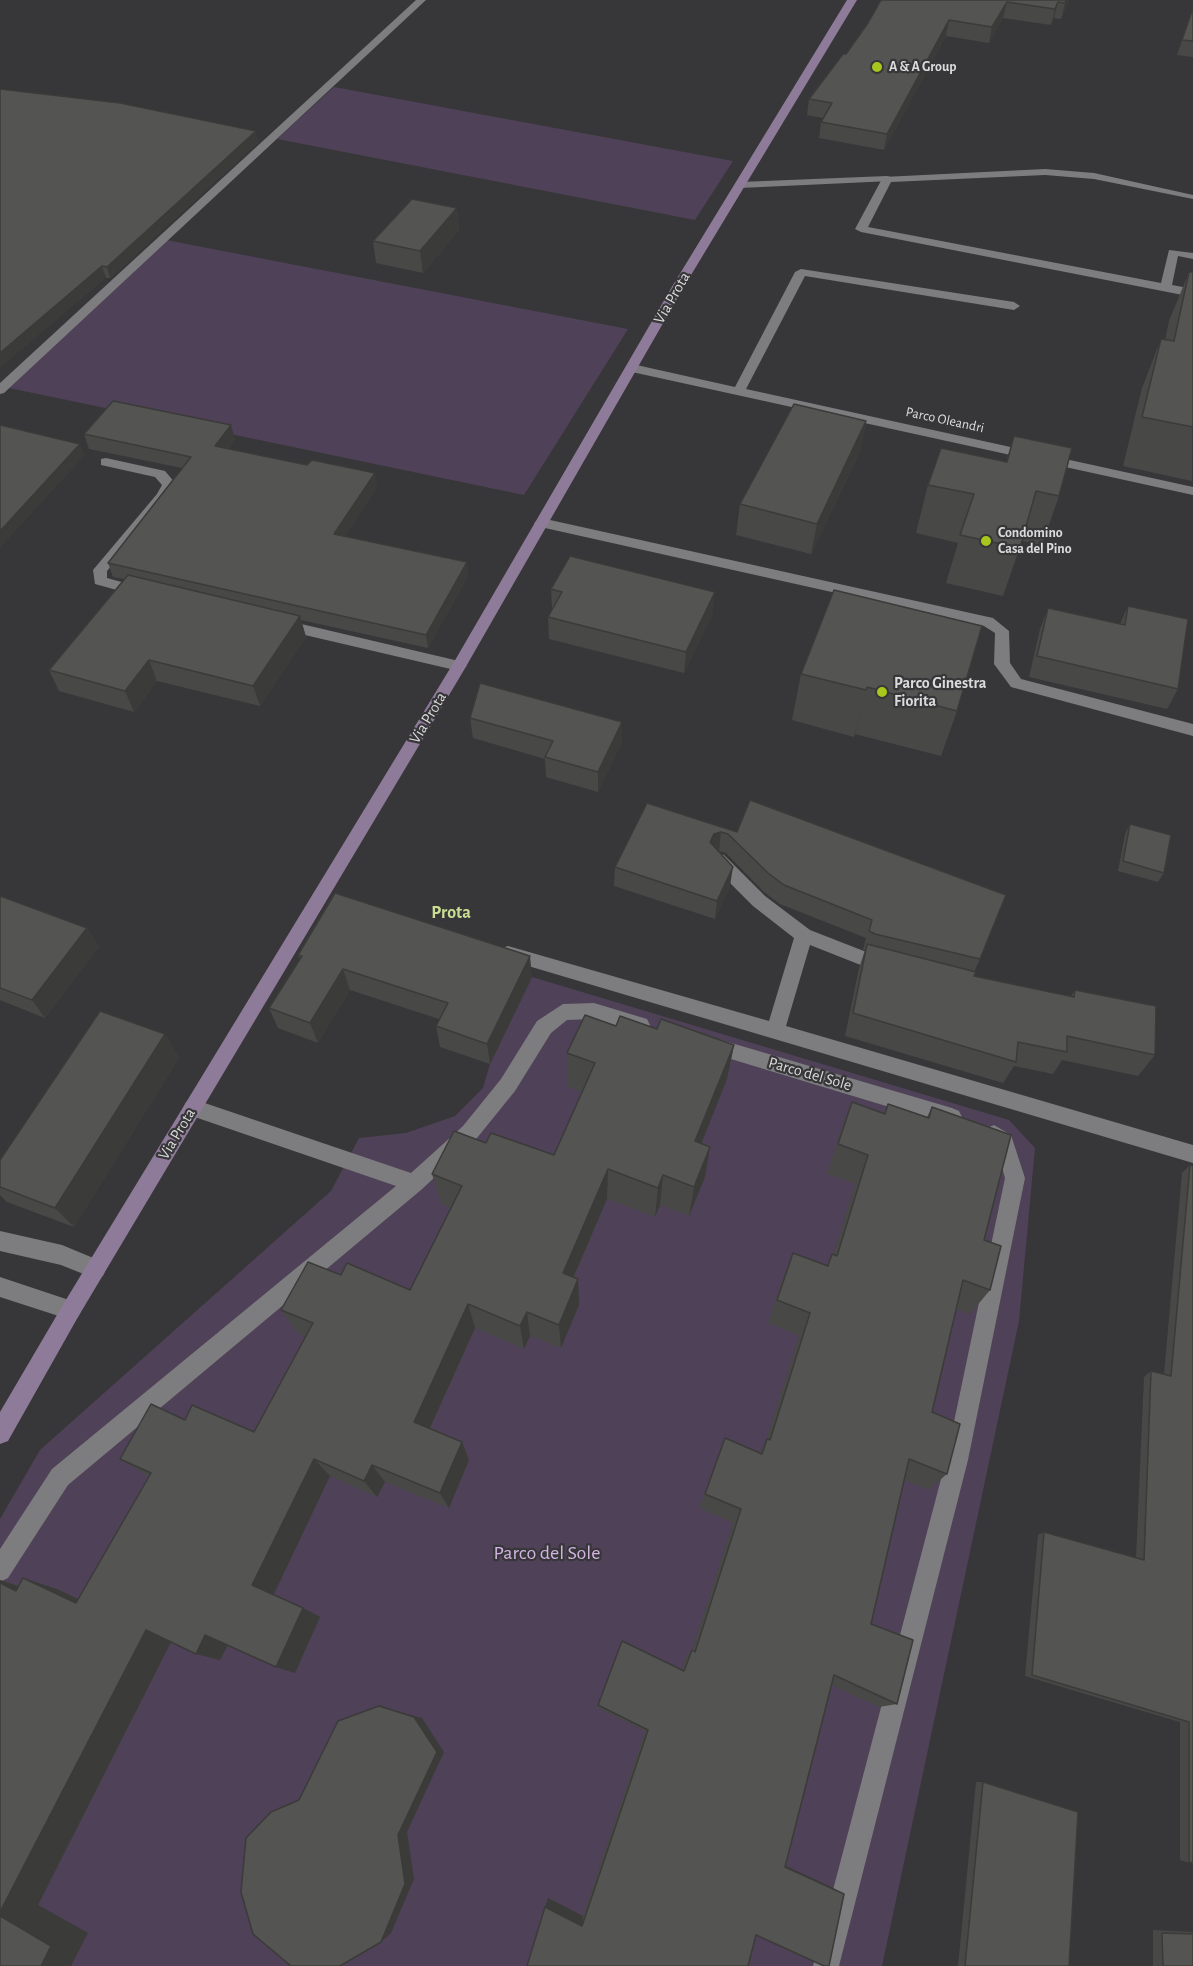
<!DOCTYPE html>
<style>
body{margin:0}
canvas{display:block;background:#373638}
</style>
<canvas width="1193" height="1966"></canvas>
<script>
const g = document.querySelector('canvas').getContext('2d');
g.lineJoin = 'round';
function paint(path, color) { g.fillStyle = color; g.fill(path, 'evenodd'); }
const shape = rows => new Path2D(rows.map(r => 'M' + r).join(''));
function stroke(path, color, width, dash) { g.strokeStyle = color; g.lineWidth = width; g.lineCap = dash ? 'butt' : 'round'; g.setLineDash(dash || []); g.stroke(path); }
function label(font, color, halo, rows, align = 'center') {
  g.font = font + ' "Alegreya Sans",sans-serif'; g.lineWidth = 4.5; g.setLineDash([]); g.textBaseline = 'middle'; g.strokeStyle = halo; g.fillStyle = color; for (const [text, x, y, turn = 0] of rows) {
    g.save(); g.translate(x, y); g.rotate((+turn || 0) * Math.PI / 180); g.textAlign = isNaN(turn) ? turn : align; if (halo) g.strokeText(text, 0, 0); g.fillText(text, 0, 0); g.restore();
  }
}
const green = shape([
 [334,87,733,161,695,220,277,139],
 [166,240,628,329,524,495,9,388],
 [532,977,1009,1120,1035,1148,1019,1321,882,1966,0,1966,0,1519,40,1450,331,1191,359,1138,406,1133,455,1116,483,1088,490,1064]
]);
const lane = shape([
 [416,0,426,0,4,393,0,394,0,383,416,0],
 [1045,169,1094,173,1193,195,1193,199,1094,179,1045,175,891,182,868,227,1161,283,1169,250,1193,253,1193,259,1178,256,1172,285,1193,289,1193,297,861,232,855,229,883,177,1045,169],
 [801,269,1014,302,1020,306,1014,310,805,276,746,389,1193,487,1193,495,632,372,626,368,632,364,735,387,795,272,801,269],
 [106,458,165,471,176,484,168,499,107,571,107,578,147,589,149,592,142,597,95,584,93,570,157,494,162,485,155,477,101,465,101,459,106,458],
 [280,619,459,661,467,666,459,671,275,628,273,624,280,619],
 [718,853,724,855,765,896,810,930,892,962,895,967,892,972,886,975,810,945,786,1026,1193,1145,1193,1163,508,960,502,958,499,953,502,948,508,946,769,1021,794,938,753,906,712,865,710,860,712,855,718,853],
 [594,1003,647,1019,650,1025,647,1031,641,1033,594,1019,567,1020,551,1033,515,1091,477,1138,421,1190,68,1485,8,1578,0,1582,0,1549,52,1469,396,1186,186,1114,183,1108,186,1102,193,1099,411,1173,463,1126,501,1079,537,1021,563,1004,594,1003],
 [711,1037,952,1108,959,1111,962,1117,959,1123,952,1126,711,1053,704,1051,702,1045,704,1039,711,1037],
 [994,1125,1011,1135,1025,1178,968,1460,839,1966,813,1966,946,1460,1005,1178,996,1146,987,1140,984,1134,987,1128,994,1125],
 [0,1231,62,1245,103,1262,106,1269,103,1276,96,1279,61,1265,0,1251,0,1231],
 [0,1277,78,1303,81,1310,78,1317,71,1320,0,1297,0,1277]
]);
const street = shape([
 [887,176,891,177,891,181,740,188,735,185,740,182,887,176],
 [541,518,993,618,1009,631,1010,663,1021,679,1193,724,1193,736,1011,687,994,664,995,633,984,626,536,526,534,523,541,518]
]);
const secondary = shape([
 [847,0,857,0,685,285,464,670,78,1317,8,1441,0,1444,0,1412,64,1303,454,662,673,285,847,0]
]);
const wall = shape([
 [881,0,1069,0,1061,19,1054,18,1051,25,1003,18,989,43,946,36,884,150,819,138,821,122,823,118,807,115,809,99,846,54,868,23],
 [1193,8,1193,57,1177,55],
 [0,89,258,142,110,278,106,278],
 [457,208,459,230,423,273,376,263,373,241],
 [1189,272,1193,272,1192,481,1123,466,1142,388,1161,339,1165,340,1169,321],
 [866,421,860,452,811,554,736,535,740,504],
 [84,434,235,439,228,449,377,487,345,536,467,562,468,576,428,648,301,620,306,637,260,706,157,681,134,712,59,691,49,670,124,579,113,577,108,563,182,468,89,449],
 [1014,436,1059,496,1042,545,1022,541,1003,596,946,583,958,543,916,533,928,485,1006,462],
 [551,589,713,613,684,673,549,639,548,617,552,610],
 [834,590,957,711,941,756,855,734,854,737,792,720,801,674],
 [1128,606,1178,689,1167,709,1029,677,1040,629,1048,608,1120,624],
 [470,718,622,722,622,742,598,792,546,777,545,759,473,738],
 [647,803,737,832,980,959,974,972,974,976,1071,996,1075,990,1155,1055,1138,1076,1062,1060,1053,1074,1014,1066,1003,1083,845,1036,859,968,865,950,863,950,866,938,780,904,764,892,726,853,719,851,730,886,715,919,614,886,615,867],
 [1130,824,1164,873,1158,882,1118,871,1125,834],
 [0,896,87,928,99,947,45,1018,0,1000],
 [298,955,532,977,490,1064,440,1047,436,1026,439,1019,350,990,318,1043,278,1028,269,1008,300,959],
 [616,1026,657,1029,734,1045,727,1079,701,1143,710,1147,705,1177,689,1216,660,1205,655,1217,607,1199,574,1277,578,1279,579,1305,561,1348,530,1336,524,1349,475,1328,430,1428,462,1442,469,1460,449,1508,385,1482,377,1497,330,1476,273,1595,320,1617,295,1673,276,1667,227,1645,220,1660,171,1642,38,1905,88,1933,0,1966,0,1580,19,1586,57,1589,78,1599,149,1477,120,1459,185,1420,254,1432,305,1337,298,1334,281,1310,341,1275,410,1290,451,1208,441,1204,432,1174,486,1143,554,1155,582,1092,568,1087,567,1053],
 [165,1034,179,1058,74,1227,7,1202,0,1195,0,1160],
 [852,1102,884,1113,888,1104,927,1117,932,1107,984,1240,990,1290,970,1314,956,1309,932,1412,947,1474,928,1490,904,1480,871,1624,897,1704,879,1707,831,1685,785,1866,829,1886,844,1894,756,1935,527,1966,548,1898,583,1916,645,1731,598,1708,598,1705,682,1670,686,1656,692,1650,733,1523,699,1508,725,1438,760,1453,766,1440,799,1336,768,1323,783,1278,793,1253,827,1265,832,1254,833,1255,855,1184,827,1174,840,1133],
 [1190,1165,1193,1166,1193,1864,1180,1860,1180,1722,1025,1676,1038,1535,1044,1532,1136,1558,1144,1377,1151,1371,1164,1374,1182,1173],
 [976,1782,983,1782,1069,1966,958,1966],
 [1153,1930,1193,1932,1193,1966,1153,1966]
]);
const shadedWall = shape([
 [1066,0,1069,0,1061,19,1065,3],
 [1007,2,1003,18,989,43,992,27],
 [1058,2,1054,18,1051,25,1055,9],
 [949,20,946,36,884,150,887,134],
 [256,131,258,142,110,278,107,267],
 [457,208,459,230,423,273,420,251],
 [102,266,106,278,0,368,0,353],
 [866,421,860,452,811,554,817,524],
 [231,425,235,439,219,460,215,446],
 [80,444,85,455,0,548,0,531],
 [375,473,377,487,337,548,334,534],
 [467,562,468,576,428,648,426,635],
 [715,592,713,613,684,673,686,652],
 [300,616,306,637,260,706,253,686],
 [149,660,157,681,134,712,125,691],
 [867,687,855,734,854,737],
 [622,722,622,742,598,792,598,772],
 [721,832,719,851,710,842,714,834],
 [733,867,730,886,715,919,717,901],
 [87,928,99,947,45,1018,32,1000],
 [530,956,532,977,490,1064,487,1044],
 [343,969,350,990,318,1043,310,1023],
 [165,1034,179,1058,74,1227,55,1208],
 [734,1045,727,1079,690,1172,695,1141],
 [710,1147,705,1177,689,1216,694,1187],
 [608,1169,607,1199,564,1299,563,1273],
 [663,1175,660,1205,655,1217,658,1188],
 [578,1279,579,1305,561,1348,559,1325],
 [468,1304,475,1328,424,1441,414,1422],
 [527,1312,530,1336,524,1349,520,1326],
 [462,1442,469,1460,449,1508,440,1493],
 [314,1459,330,1476,273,1596,252,1585],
 [372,1465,385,1482,377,1497,364,1481],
 [23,1578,57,1589,107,1613,76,1603],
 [0,1580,18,1586,50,1601,16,1591,0,1583],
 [303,1608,320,1617,295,1673,276,1667],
 [146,1630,173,1638,38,1905,88,1933,71,1966,41,1966,0,1916,0,1912],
 [205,1635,229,1643,220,1660,196,1654],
 [379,1706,422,1718,444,1752,407,1832,414,1879,391,1933,381,1942],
 [773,1860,829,1886,844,1894,785,1867],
 [548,1898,583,1916,582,1926,545,1907]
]);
const building = shape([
 [881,0,1066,0,1065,3,1058,2,1055,9,1007,2,992,27,949,20,887,134,821,122,832,103,809,99,843,54,846,54,868,23,881,0],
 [1193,8,1193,41,1182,40,1193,8],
 [0,89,120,103,256,131,107,267,102,266,0,353,0,89],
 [412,199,457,208,420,251,373,241,412,199],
 [1189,272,1193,272,1193,427,1142,417,1161,339,1174,341,1189,272],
 [113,401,231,425,215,446,307,465,312,460,375,473,334,534,467,562,426,635,108,563,191,457,84,434,113,401],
 [794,404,866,421,817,524,740,504,794,404],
 [0,425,80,444,0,531,0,425],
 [1014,436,1072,448,1059,496,1036,491,1020,548,960,535,974,494,928,485,941,448,1007,462,1014,436],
 [570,556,715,592,686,652,548,617,562,592,551,589,570,556],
 [128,575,300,616,253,686,149,660,125,691,49,670,128,575],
 [834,590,982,626,957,711,867,687,866,690,801,674,834,590],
 [1128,606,1188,619,1178,689,1037,656,1048,608,1125,625,1128,606],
 [480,683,622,722,598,772,545,757,553,741,470,718,480,683],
 [750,800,1006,895,980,959,875,934,869,931,872,920,784,885,768,873,728,834,721,832,714,834,710,842,733,867,717,901,615,867,647,803,737,832,750,800],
 [1130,824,1171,835,1164,873,1123,861,1130,824],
 [335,893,530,956,487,1044,436,1026,448,1003,343,969,310,1023,269,1008,302,956,298,955,335,893],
 [0,896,87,928,32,1000,0,988,0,896],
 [867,944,976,972,974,976,1074,997,1075,990,1156,1006,1155,1055,1067,1036,1067,1052,1018,1042,1016,1062,853,1013,867,944],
 [100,1011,165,1034,55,1208,0,1187,0,1160,100,1011],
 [585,1015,616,1026,620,1016,657,1029,661,1019,734,1045,695,1141,710,1147,694,1187,663,1175,658,1188,608,1169,563,1273,578,1279,559,1325,527,1312,520,1326,468,1304,414,1422,462,1442,440,1493,372,1465,364,1481,314,1459,252,1585,303,1608,276,1667,205,1635,196,1654,146,1630,0,1912,0,1583,16,1591,23,1578,76,1603,151,1473,120,1459,151,1404,185,1420,192,1405,254,1432,313,1323,281,1310,308,1262,341,1275,347,1263,410,1290,462,1186,432,1174,454,1131,486,1143,491,1133,554,1155,595,1063,567,1053,585,1015],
 [852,1102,885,1114,888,1104,929,1118,932,1107,1011,1135,984,1240,1001,1246,990,1290,963,1280,932,1412,960,1424,947,1474,909,1459,871,1624,913,1640,897,1704,834,1675,785,1867,844,1894,829,1966,824,1966,756,1935,748,1966,527,1966,545,1907,582,1926,648,1730,598,1705,622,1641,684,1671,692,1650,695,1652,741,1509,705,1494,725,1438,762,1454,767,1439,770,1440,810,1313,777,1300,793,1253,828,1266,832,1254,837,1256,868,1155,838,1144,852,1102],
 [1190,1165,1193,1166,1193,1863,1189,1862,1189,1722,1032,1675,1044,1532,1144,1560,1151,1371,1171,1376,1190,1165],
 [379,1706,414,1717,437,1752,398,1835,405,1884,381,1942,340,1966,291,1966,253,1934,241,1892,246,1838,271,1812,299,1800,338,1721,379,1706],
 [983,1782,1078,1812,1069,1966,965,1966,983,1782],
 [0,1916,51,1946,41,1966,0,1966,0,1916],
 [1162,1933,1193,1934,1193,1966,1163,1966,1162,1933]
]);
const markers = [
 [877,67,6,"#a8c71d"],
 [986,541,6,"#a8c71d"],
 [882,692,6,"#a8c71d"]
];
const farPoinames = [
 ["A & A Group",889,67],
 ["Condomino",998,533],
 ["Casa del Pino",998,549]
];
const farStreetnames = [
 ["Parco Oleandri",945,420,12]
];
const streetNames = [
 ["Via Prota",672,298,-60],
 ["Via Prota",428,718,-59],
 ["Parco del Sole",810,1074,16],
 ["Via Prota",177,1134,-59]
];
const poiNames = [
 ["Parco Ginestra",894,683],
 ["Fiorita",894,701]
];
const neighbourhoodNames = [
 ["Prota",451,913]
];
const nearParknames = [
 ["Parco del Sole",547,1553]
];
paint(green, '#4f4157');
paint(lane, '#7d7c7e');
paint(street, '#7d7c7e');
paint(secondary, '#8e7a99');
paint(wall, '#484847');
paint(shadedWall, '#3b3b39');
paint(building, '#545452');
stroke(building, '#3b3b39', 1.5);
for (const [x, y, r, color] of markers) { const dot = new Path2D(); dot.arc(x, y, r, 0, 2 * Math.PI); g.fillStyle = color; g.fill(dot); stroke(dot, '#373638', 2); }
label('bold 14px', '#dbdbdc', '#373638', farPoinames, 'left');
label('14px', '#dbdbdc', '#373638', farStreetnames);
label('16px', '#dbdbdc', '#373638', streetNames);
label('bold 16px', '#dbdbdc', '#373638', poiNames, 'left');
label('bold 18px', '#cade93', '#373638', neighbourhoodNames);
label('20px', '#d2b4e3', '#373638', nearParknames);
</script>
